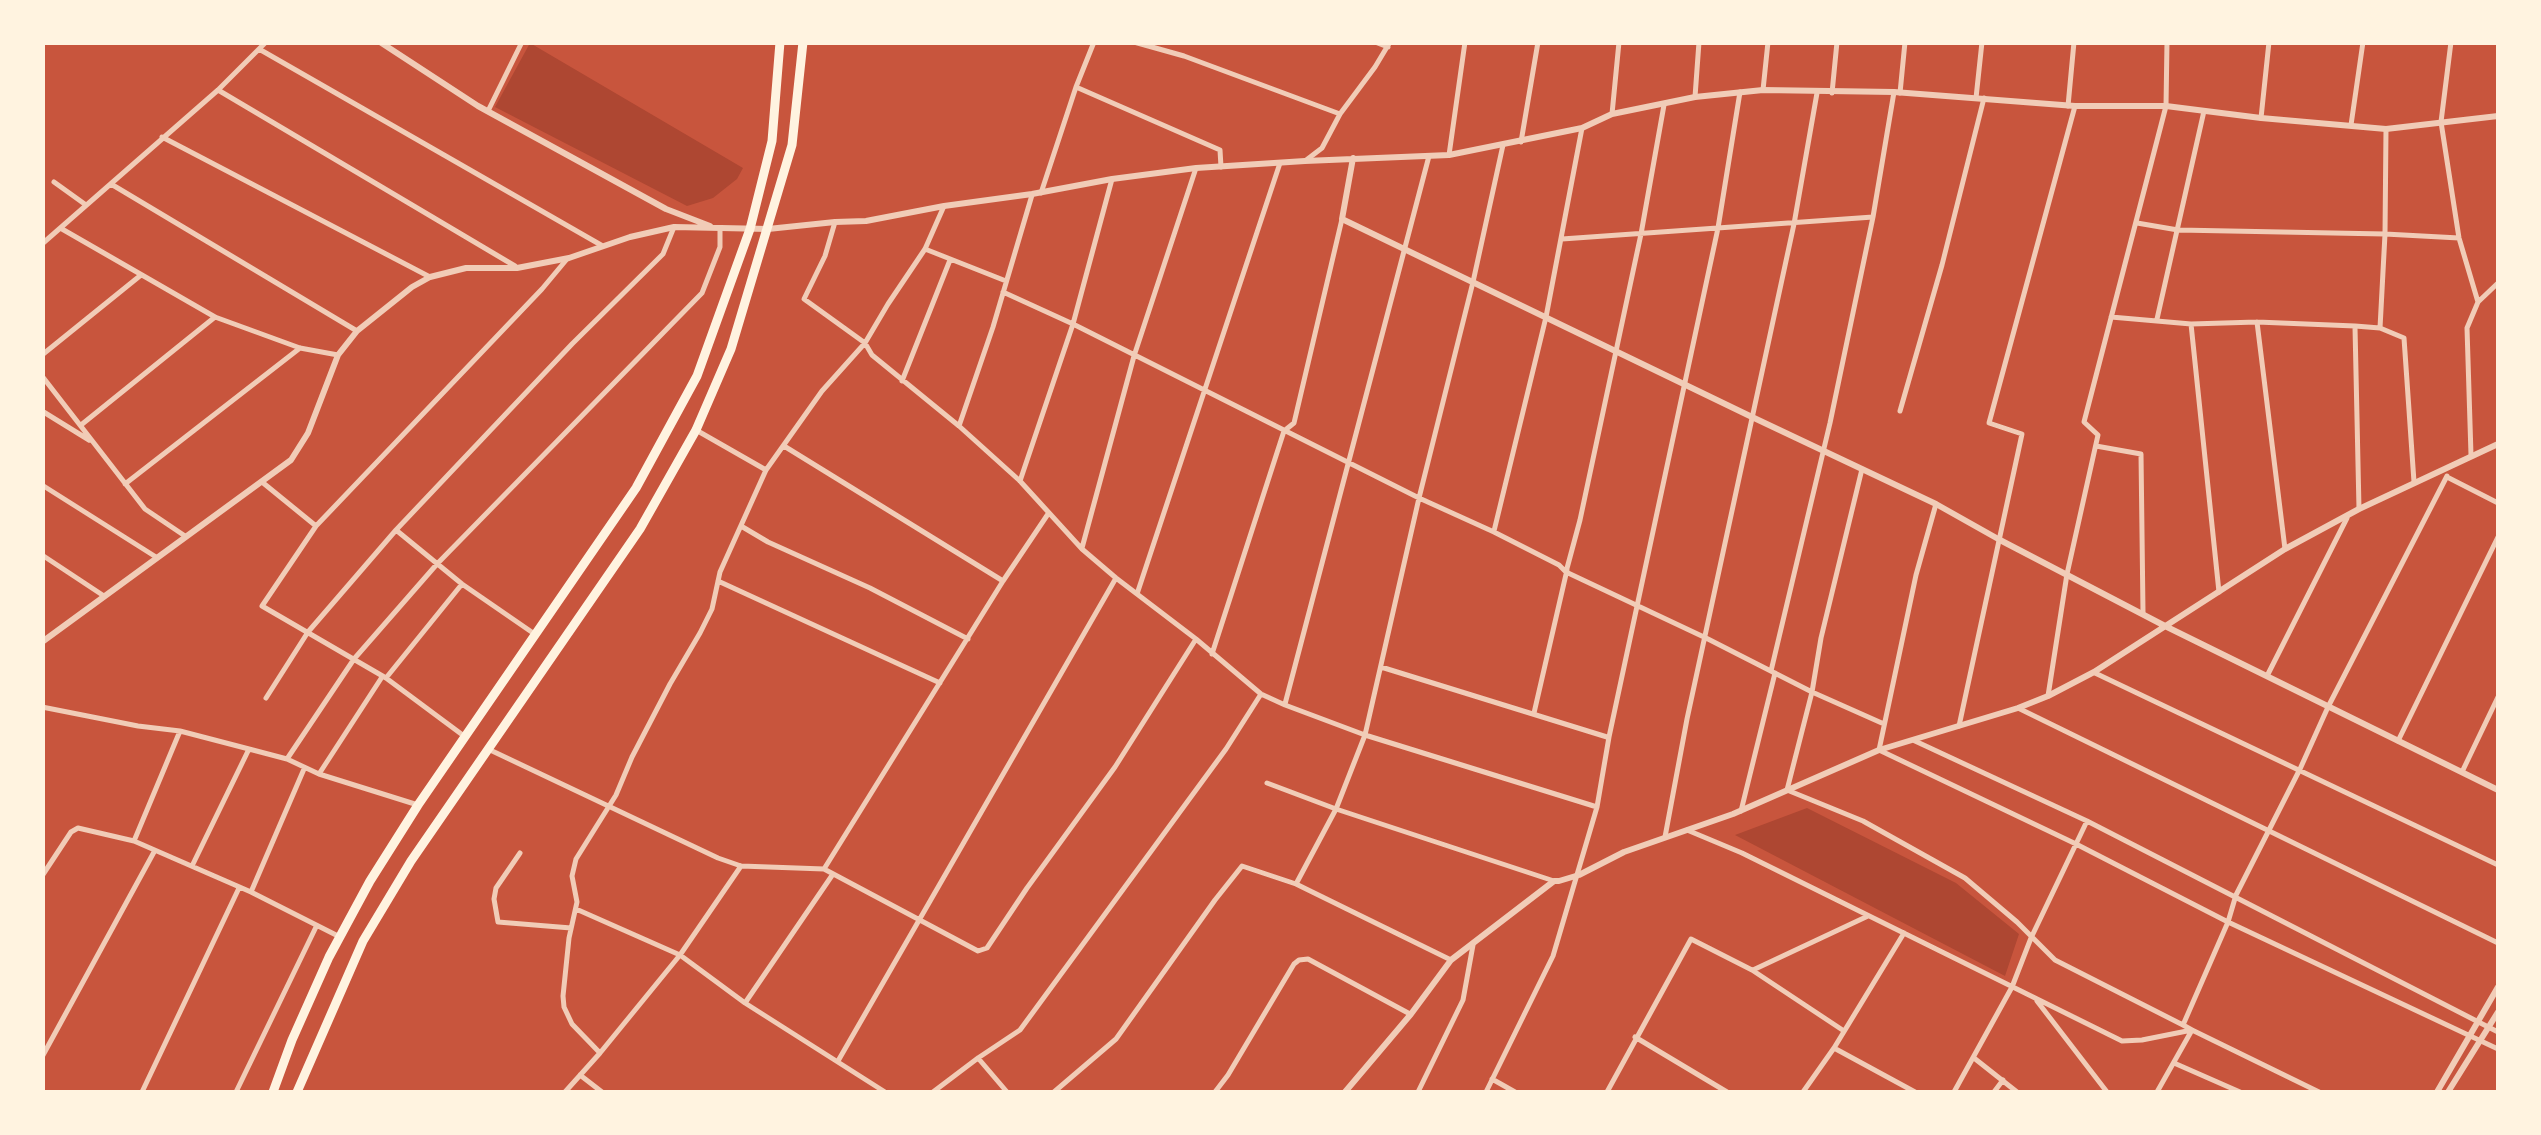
<!DOCTYPE html>
<style>
body{margin:0}
#map{position:relative;width:2541px;height:1135px;overflow:hidden;background:#c8553d;font-family:"Titillium Web",sans-serif}
canvas{display:block}
.frame{position:absolute;inset:0;border:45px solid #fff3e0;pointer-events:none}
</style>
<div id="map">
<canvas width="2541" height="1135"></canvas>
<div class="frame"></div>
</div>
<script>
const g = document.querySelector('canvas').getContext('2d');
g.lineJoin = 'round';
function paint(path, color) { g.fillStyle = color; g.fill(path, 'evenodd'); }
const shape = rows => new Path2D(rows.map(r => 'M' + r).join(''));
function stroke(path, color, width, dash) { g.strokeStyle = color; g.lineWidth = width; g.lineCap = dash ? 'butt' : 'round'; g.setLineDash(dash || []); g.stroke(path); }
const green = shape([
 [530,43,743,168,737,179,713,198,687,206,495,107],
 [1807,808,1956,883,2019,934,2005,976,1735,835]
]);
const minor = shape([
 [1134,42,1184,56,1340,114],
 [1375,42,1388,47],
 [2451,42,2441,122,2459,238,2478,302],
 [259,49,601,245],
 [1076,87,1220,150,1221,167],
 [218,90,515,266],
 [1763,90,1768,42],
 [1832,93,1837,42],
 [1900,93,1905,42],
 [1695,97,1699,42],
 [1976,98,1982,42],
 [1664,105,1641,234,1580,520,1566,572,1706,638,1812,692,1884,724],
 [2068,106,2074,42],
 [488,111,522,42],
 [1612,114,1619,42],
 [2261,118,2269,42],
 [2351,125,2363,42],
 [162,137,430,277],
 [1521,142,1538,42],
 [1449,155,1465,42],
 [1305,161,1322,148,1340,114,1375,67,1390,42],
 [54,182,86,205],
 [111,184,357,331],
 [1041,193,1076,87,1094,42],
 [835,222,825,256,804,299,865,343,872,355,959,426,1020,481,1082,549,1116,578,1196,639,1261,694,1285,705,1365,735,1597,807],
 [2137,223,2178,230,2385,234,2459,238],
 [62,229,215,317,300,348,338,355],
 [1562,239,1873,217],
 [42,244,218,90,266,42],
 [925,249,1006,281],
 [1003,292,1073,324,1419,498,1494,532,1559,565,1566,572],
 [2111,317,2191,324,2257,322,2355,326,2380,328,2404,338,2414,482],
 [2157,319,2204,111],
 [2257,322,2285,549],
 [2191,324,2219,592],
 [2355,327,2359,509],
 [2380,328,2385,234,2386,129],
 [42,355,141,275],
 [42,376,145,509,185,536],
 [902,381,950,260],
 [42,411,89,440],
 [1900,411,1942,265,1984,98],
 [81,425,215,317],
 [959,426,993,327,1032,195],
 [696,430,766,470],
 [784,446,1003,581],
 [2096,446,2141,454,2143,612],
 [2471,455,2467,328,2478,302,2498,283],
 [1862,469,1821,638,1812,692,1787,790,1863,821,1965,878,2017,922,2055,960,2183,1025],
 [2447,477,2498,503],
 [1020,481,1073,324,1112,179],
 [262,482,316,526],
 [125,484,300,348],
 [42,485,156,557],
 [1936,504,1916,575,1879,750,2076,844,2228,922,2498,1049],
 [741,526,768,542,870,588,968,639],
 [396,530,462,584,536,635],
 [1494,531,1546,317,1582,128],
 [1082,548,1134,356,1196,168],
 [42,555,104,596],
 [718,581,940,683],
 [1137,594,1280,163],
 [1212,654,1284,431,1294,423,1342,219],
 [1381,667,1607,737],
 [1771,671,1830,423,1873,217,1894,92],
 [2095,673,2498,865],
 [2267,676,2347,518],
 [386,678,462,584],
 [2048,696,2067,574,2098,435,2084,422,2166,106,2167,42],
 [266,698,308,632,396,530,572,344,663,254,674,227],
 [1285,704,1429,156],
 [42,707,138,726,180,731,249,749,287,759,319,774,418,805],
 [2018,708,2498,943],
 [1534,713,1567,570],
 [1959,726,2022,434,1989,423,2075,106],
 [464,736,386,678,262,606,316,526,542,289,567,259],
 [1915,741,2087,821,2498,1032],
 [2398,741,2498,537],
 [488,749,718,858,741,866,824,869,978,951,987,948,1027,888,1115,767,1196,639],
 [287,759,354,659,437,564,702,293,720,247,720,230],
 [2462,772,2498,697],
 [319,774,382,677],
 [1267,783,1336,809,1554,881],
 [1741,811,1775,673],
 [1687,830,1742,853,2122,1041,2142,1040,2192,1030,2319,1092],
 [1665,837,1687,719,1794,224,1817,93],
 [134,841,180,731],
 [520,853,496,888,494,899,498,922,571,928],
 [192,866,249,749],
 [824,869,1003,581,1048,514],
 [42,876,71,832,78,828,134,841,251,892,340,937],
 [1296,884,1336,809,1365,735,1419,498,1473,282,1503,145],
 [251,892,304,769],
 [576,909,680,955,745,1003,885,1092],
 [1753,970,1868,916],
 [2037,1001,2107,1092],
 [745,1003,833,874],
 [1635,1037,1727,1092],
 [1834,1048,1915,1092],
 [600,1053,680,955,741,866],
 [42,1057,154,852],
 [978,1058,1007,1092],
 [1974,1058,2017,1092],
 [838,1061,1116,578],
 [2174,1063,2240,1092],
 [580,1075,602,1092],
 [1492,1079,1515,1092],
 [142,1092,239,888],
 [236,1092,316,927],
 [565,1092,600,1053,572,1024,564,1007,563,996,569,938,577,902,572,876,576,859,616,795,632,757,670,684,700,633,712,609,720,572,766,470,822,391,865,343,888,304,925,249,944,206],
 [933,1092,978,1058,1020,1030,1226,749,1261,694],
 [1054,1092,1116,1039,1215,900,1242,866,1296,884,1451,960],
 [1215,1092,1228,1075,1294,964,1299,960,1308,959,1410,1014],
 [1418,1092,1463,1000,1473,945],
 [1486,1092,1553,956,1597,807,1609,737,1718,228,1740,92],
 [1607,1092,1691,939,1752,970,1844,1031],
 [1803,1092,1834,1048,1904,933],
 [1954,1092,2012,987,2031,938,2087,821],
 [1994,1092,2003,1080],
 [2157,1092,2192,1030,2183,1025,2228,922,2236,895,2300,769,2328,707,2447,476]
]);
const tertiary = shape([
 [380,42,478,106,666,209,710,226],
 [1353,158,1342,219,1752,417,1936,504,2000,540,2167,627,2498,790],
 [42,642,291,460,308,433,338,355,357,331,412,287,430,277,466,268,517,268,569,258,630,237,674,227,768,229,835,222,866,221,944,206,1032,194,1112,179,1196,168,1305,161,1449,155,1582,128,1612,114,1695,97,1763,90,1894,92,2075,106,2166,106,2261,118,2386,129,2498,116],
 [1345,1092,1411,1014,1451,960,1554,881,1559,881,1579,875,1624,852,1733,814,1879,750,2018,708,2048,696,2094,672,2285,549,2359,509,2498,444],
 [2437,1092,2498,987],
 [2448,1092,2498,1012]
]);
const trunk = shape([
 [273,1092,292,1040,329,957,370,881,418,805,636,488,697,376,750,229,772,141,780,42],
 [297,1092,363,941,411,861,640,529,696,430,731,349,792,145,803,42]
]);
paint(green, '#ae4732');
stroke(minor, '#f1ccb7', 5);
stroke(tertiary, '#f1ccb7', 6);
stroke(trunk, '#fff3e0', 9);
</script>
